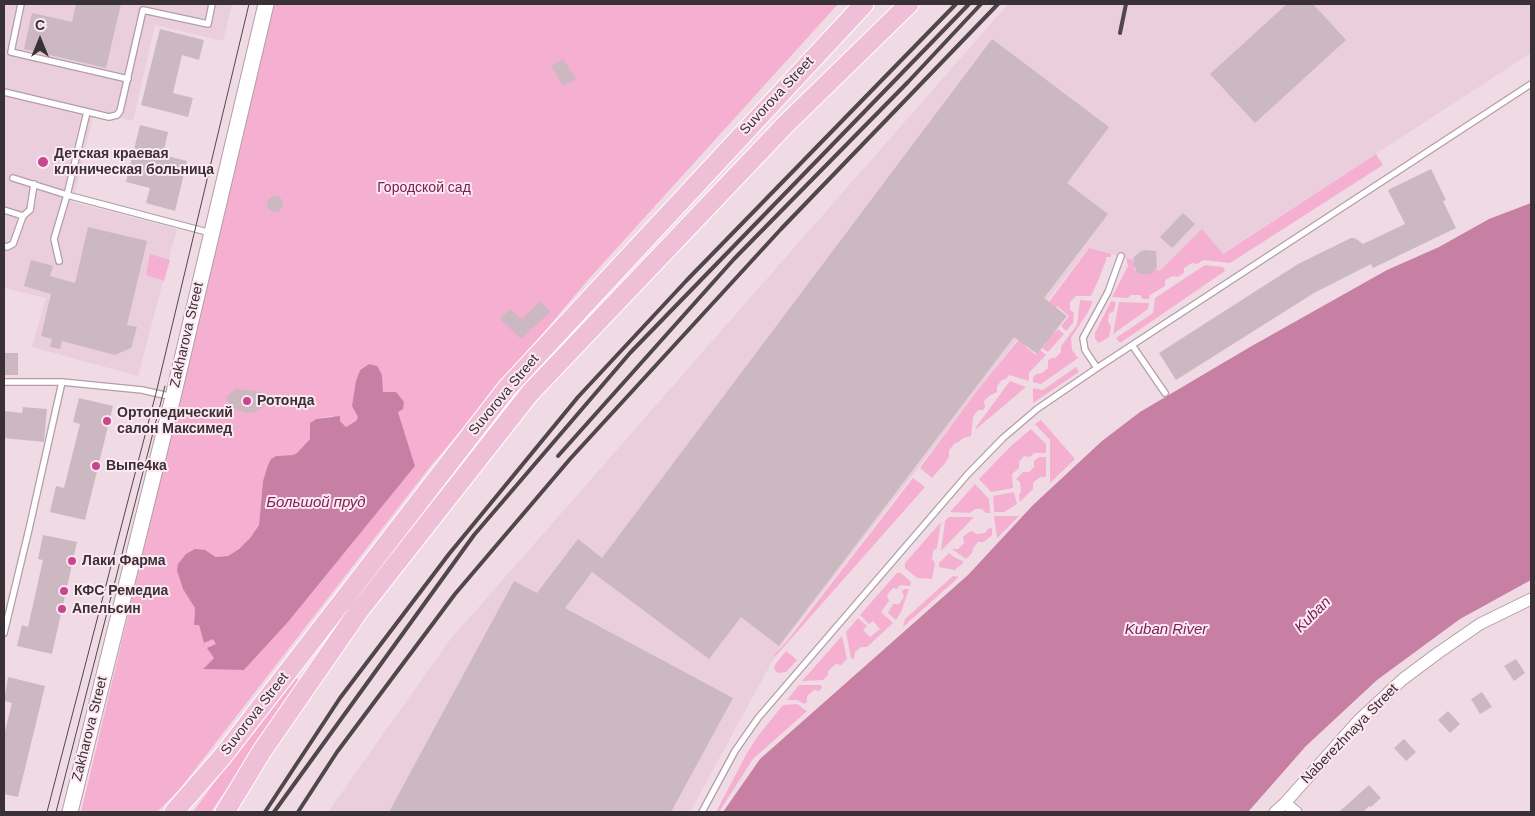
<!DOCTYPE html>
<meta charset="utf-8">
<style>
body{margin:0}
#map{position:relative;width:1535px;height:816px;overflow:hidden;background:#f0dbe4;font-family:Helvetica,sans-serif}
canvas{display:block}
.frame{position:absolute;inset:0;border:5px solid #393135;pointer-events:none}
.north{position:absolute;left:15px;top:15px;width:50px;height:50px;-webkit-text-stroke:4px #fde8f1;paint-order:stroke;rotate:0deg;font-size:14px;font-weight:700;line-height:20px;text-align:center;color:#393135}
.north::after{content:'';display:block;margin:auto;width:18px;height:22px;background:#393135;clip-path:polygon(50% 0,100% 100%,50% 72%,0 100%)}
</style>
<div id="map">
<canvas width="1535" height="816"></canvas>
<div class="frame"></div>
<div class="north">С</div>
</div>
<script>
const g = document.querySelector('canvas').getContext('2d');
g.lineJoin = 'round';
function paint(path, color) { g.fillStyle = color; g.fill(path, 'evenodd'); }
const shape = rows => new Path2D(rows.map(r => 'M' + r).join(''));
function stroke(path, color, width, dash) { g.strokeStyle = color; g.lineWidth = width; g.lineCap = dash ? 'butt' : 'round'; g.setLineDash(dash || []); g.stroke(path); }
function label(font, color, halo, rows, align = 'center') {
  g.font = font + ' Helvetica,sans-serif'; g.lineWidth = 4; g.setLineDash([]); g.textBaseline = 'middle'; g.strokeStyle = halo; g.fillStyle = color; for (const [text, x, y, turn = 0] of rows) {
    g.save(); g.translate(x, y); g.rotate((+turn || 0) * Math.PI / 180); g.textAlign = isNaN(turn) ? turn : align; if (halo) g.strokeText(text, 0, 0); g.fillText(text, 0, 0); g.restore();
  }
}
const built = shape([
 [4,4,232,4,223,41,155,25,133,121,94,112,73,202,177,229,138,376,32,347,46,298,4,288],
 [1008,4,1531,4,1531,53,1222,254,1160,271,1133,260,1088,248,780,647,690,812,328,812,449,641]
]);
const green = shape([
 [274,4,838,4,587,281,429,468,179,790,157,812,81,812],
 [369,364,382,375,383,393,398,412,415,466,288,622,244,670,204,668,214,658,216,644,213,638,205,643,199,625,194,624,195,608,205,550,216,557,228,556,239,549,250,538,259,525,263,481,271,459,277,456,293,455,297,453,310,439,310,423,316,419,332,416,346,427,356,421,358,417,356,381,360,370],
 [1376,154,1383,165,1230,263,1203,260,1197,264,1192,263,1184,268,1184,273,1178,277,1173,276,1165,280,1165,286,1150,295,1149,299,1143,299,1140,295,1131,295,1128,298,1112,297,1128,266,1126,258,1133,260,1134,269,1140,274,1148,275,1156,269,1160,271,1202,229,1223,254],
 [1089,248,1111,254,1111,257,1107,257,1098,281,1091,296,1076,296,1070,302,1070,310,1074,313,1073,323,1066,331,1061,326,1069,316,1057,306,1043,323,1054,333,1058,329,1064,334,1048,352,1042,348,1046,343,1035,335,1025,346,1036,355,1040,350,1046,355,1029,373,1029,381,1009,375,1006,379,1002,380,997,386,997,392,989,396,984,401,985,407,983,410,978,410,973,417,971,436,963,438,959,442,955,443,949,450,949,457,946,462,932,478,920,468,977,391,1043,310],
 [150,254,170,260,164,281,146,275],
 [1205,265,1223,267,1225,271,1120,343,1116,338,1153,313,1155,298],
 [1080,300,1093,301,1088,312,1071,338,1072,350,1078,358,1041,384,1033,382,1033,377,1036,374,1042,373,1048,368,1048,361,1051,358,1055,358,1061,352,1061,346,1077,325],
 [1111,301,1116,302,1114,311,1109,314,1108,322,1111,326,1109,337,1099,343,1095,339,1095,333],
 [1119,302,1149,303,1148,309,1113,334],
 [1076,367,1079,372,1033,403,1033,388,1043,390],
 [1010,381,1026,387,975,430,976,427],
 [1041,420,1075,459,1050,483,1050,440,1035,424],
 [1031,429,1046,444,1046,453,1034,453,1030,457,1024,456,1019,462,1019,468,1012,474,1013,488,991,492,979,479,1011,446],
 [1039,457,1046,457,1046,477,1040,477,1033,483,1033,489,1020,502,1019,495,1021,491,1020,482,1016,479,1023,472,1029,472,1034,467,1034,461],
 [913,478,925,487,774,658,775,654,787,641],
 [975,484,989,499,990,513,986,513,982,509,975,509,970,513,950,512],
 [1014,492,1017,504,1004,512,994,512,993,496],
 [994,516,1019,516,997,538],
 [949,517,974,517,941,551,945,521],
 [941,522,937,548,933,551,932,559,935,563,932,579,917,578,905,568,905,563],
 [992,528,992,535,984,542,978,542,973,548,972,553,966,559,952,549,958,549,964,543,963,537,969,532,973,531,976,534,985,533,988,529],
 [949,553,954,557,964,562,955,570,939,567,939,563],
 [897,573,901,573,911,582,910,586,900,585,897,589,893,588,887,595,889,601,881,612,893,623,867,647,861,647,855,652,854,659,851,658,846,632,858,618,867,626,863,630,870,637,880,629,873,621,869,624,860,615],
 [953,576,959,577,903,627,905,619],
 [905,589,909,589,901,612,896,620,888,613,893,604,899,604,904,597,902,591],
 [842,636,847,659,841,665,836,664,828,671,828,675,823,680,802,681],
 [786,651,797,660,786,672,778,673,774,669,775,665],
 [296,678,300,681,211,812,193,812,234,756],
 [799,685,821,685,822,688,819,691,814,690,807,696,807,702,804,704,797,700,787,700],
 [797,704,807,711,753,759,719,812,716,812,747,753,758,736,783,705]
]);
const water = shape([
 [1531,203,1531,580,1460,619,1377,680,1306,746,1248,812,723,812,760,759,968,575,1033,505,1102,441,1140,412,1250,347,1387,270,1439,247,1489,219],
 [369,364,377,366,382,375,383,392,396,392,404,402,403,409,398,412,415,466,288,622,244,670,203,669,214,658,207,648,216,644,213,639,204,643,199,625,194,625,195,608,183,589,177,570,178,564,186,554,195,549,205,550,216,557,228,556,239,549,250,538,259,525,263,481,268,465,271,459,276,456,293,455,297,453,310,439,310,423,316,419,340,416,340,421,346,427,356,421,358,417,352,406,356,381,360,370]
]);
const building = shape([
 [76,4,121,4,106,68,24,49,32,13,72,22],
 [1287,4,1313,4,1346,40,1255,123,1210,74],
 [160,29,204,40,199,60,182,55,173,93,193,98,188,117,141,105],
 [992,39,1109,127,1067,183,1108,214,1044,298,1067,316,1037,354,1014,337,779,646,741,617,709,659,592,572,565,608,733,698,671,812,389,812,514,581,537,593,578,539,602,558],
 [563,59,576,79,563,86,551,66],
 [140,125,168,132,163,155,187,161,175,211,146,203,150,188,126,182],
 [1431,169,1446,200,1443,201,1456,228,1373,268,1371,264,1314,293,1176,380,1159,353,1298,264,1351,238,1355,238,1363,244,1405,224,1388,190],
 '267 204a8 8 0 1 1 16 0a8 8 0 1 1-16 0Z',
 [1183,213,1195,224,1172,248,1160,237],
 [88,227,147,241,127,325,137,327,131,348,115,355,62,341,60,349,50,347,52,339,41,336,51,294,24,286,31,260,53,266,50,276,75,283],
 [1144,250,1156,251,1157,267,1152,273,1148,275,1140,274,1137,272,1133,265,1134,257,1140,252],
 [541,301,550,312,521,339,500,319,510,309,522,319],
 [4,353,18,353,18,375,4,375],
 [236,389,262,392,266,398,266,404,256,412,247,413,231,409,226,397],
 [79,398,113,406,85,520,50,512,56,486,64,488,80,424,73,422],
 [23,407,47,409,44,442,4,438,4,411,22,413],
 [43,535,77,542,52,654,17,646,22,625,28,627,43,560,38,559],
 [1516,659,1525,673,1514,681,1504,666],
 [8,677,45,686,18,797,4,794,4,735,12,703,4,701],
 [1482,692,1492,707,1480,714,1471,699],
 [1448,711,1460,724,1450,733,1438,720],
 [1404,739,1416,752,1406,761,1394,748],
 [1369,785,1381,798,1371,807,1369,806,1364,811,1365,812,1339,812]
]);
const service = shape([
 [21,4,11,52,128,79],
 [4,92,109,117,117,115,120,111,143,10,208,24,212,4],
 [13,178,67,195,211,233],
 [4,210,23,216],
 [4,246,7,247,13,244,23,216,30,210,34,184],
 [59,261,54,239,67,195,87,112],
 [1132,345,1165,393],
 [1097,368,1085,350,1083,338,1108,292,1121,256],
 [4,382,62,382,142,390,173,397],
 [4,633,29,529,62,382],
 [702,812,735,751,758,718,967,475,1003,438,1037,409,1097,368,1531,84]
]);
const minor = shape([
 [1285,803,1296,812],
 [1275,812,1285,803,1359,720,1403,679,1438,653,1480,624,1531,599]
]);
const tertiary = shape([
 [70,812,173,397,266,4]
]);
const primary = shape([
 [174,812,222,757,507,388,864,4],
 [225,812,262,751,358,612,530,393,785,125,909,4]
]);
const tram = shape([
 [47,812,156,393,249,4],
 [56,812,165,386]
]);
const rail = shape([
 [1120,33,1126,4],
 [558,456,734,259,908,82,981,4],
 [265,812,340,698,449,554,578,397,686,281,956,4],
 [274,812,474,535,630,353,969,4],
 [298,812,337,752,455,594,570,459,781,229,998,4]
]);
const markers = [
 [43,162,6,"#c74790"],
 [247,401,5,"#c74790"],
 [107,421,5,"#c74790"],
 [96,466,5,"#c74790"],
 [72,561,5,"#c74790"],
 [64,591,5,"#c74790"],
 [62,609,5,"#c74790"]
];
const streetNames = [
 ["Suvorova Street",777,96,-47],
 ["Zakharova Street",187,335,-77],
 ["Suvorova Street",504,395,-50],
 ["Suvorova Street",255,714,-52],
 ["Zakharova Street",90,729,-76],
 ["Naberezhnaya Street",1350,734,-46]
];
const poiNames = [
 ["Детская краевая",54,154],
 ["клиническая больница",54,170],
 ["Ротонда",257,401],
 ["Ортопедический",117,413],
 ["салон Максимед",117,429],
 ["Выпе4ка",106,466],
 ["Лаки Фарма",82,561],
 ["КФС Ремедиа",74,591],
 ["Апельсин",72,609]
];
const parkNames = [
 ["Городской сад",424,188]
];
const waterNames = [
 ["Большой пруд",316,503],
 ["Kuban",1313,615,-45],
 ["Kuban River",1166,630]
];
paint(built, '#eacedc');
paint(green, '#f5afd1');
paint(water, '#c77fa3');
paint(building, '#ccb8c1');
stroke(service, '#b29ea7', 8);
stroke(minor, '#b29ea7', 13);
stroke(tertiary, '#b29ea7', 17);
stroke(primary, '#fff', 21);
stroke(service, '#fff', 5.5);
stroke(minor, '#fff', 11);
stroke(tertiary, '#fff', 15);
stroke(primary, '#efbed7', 19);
stroke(tram, '#50474b', 1);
stroke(rail, '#50474b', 4);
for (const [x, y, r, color] of markers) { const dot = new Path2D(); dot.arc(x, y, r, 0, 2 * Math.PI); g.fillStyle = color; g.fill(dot); stroke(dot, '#fde8f1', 2); }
label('14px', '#393135', '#fde8f1', streetNames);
label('bold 14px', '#393135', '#fde8f1', poiNames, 'left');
label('14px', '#762153', '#fde8f1', parkNames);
label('italic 15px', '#792455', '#fde8f1', waterNames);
</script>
